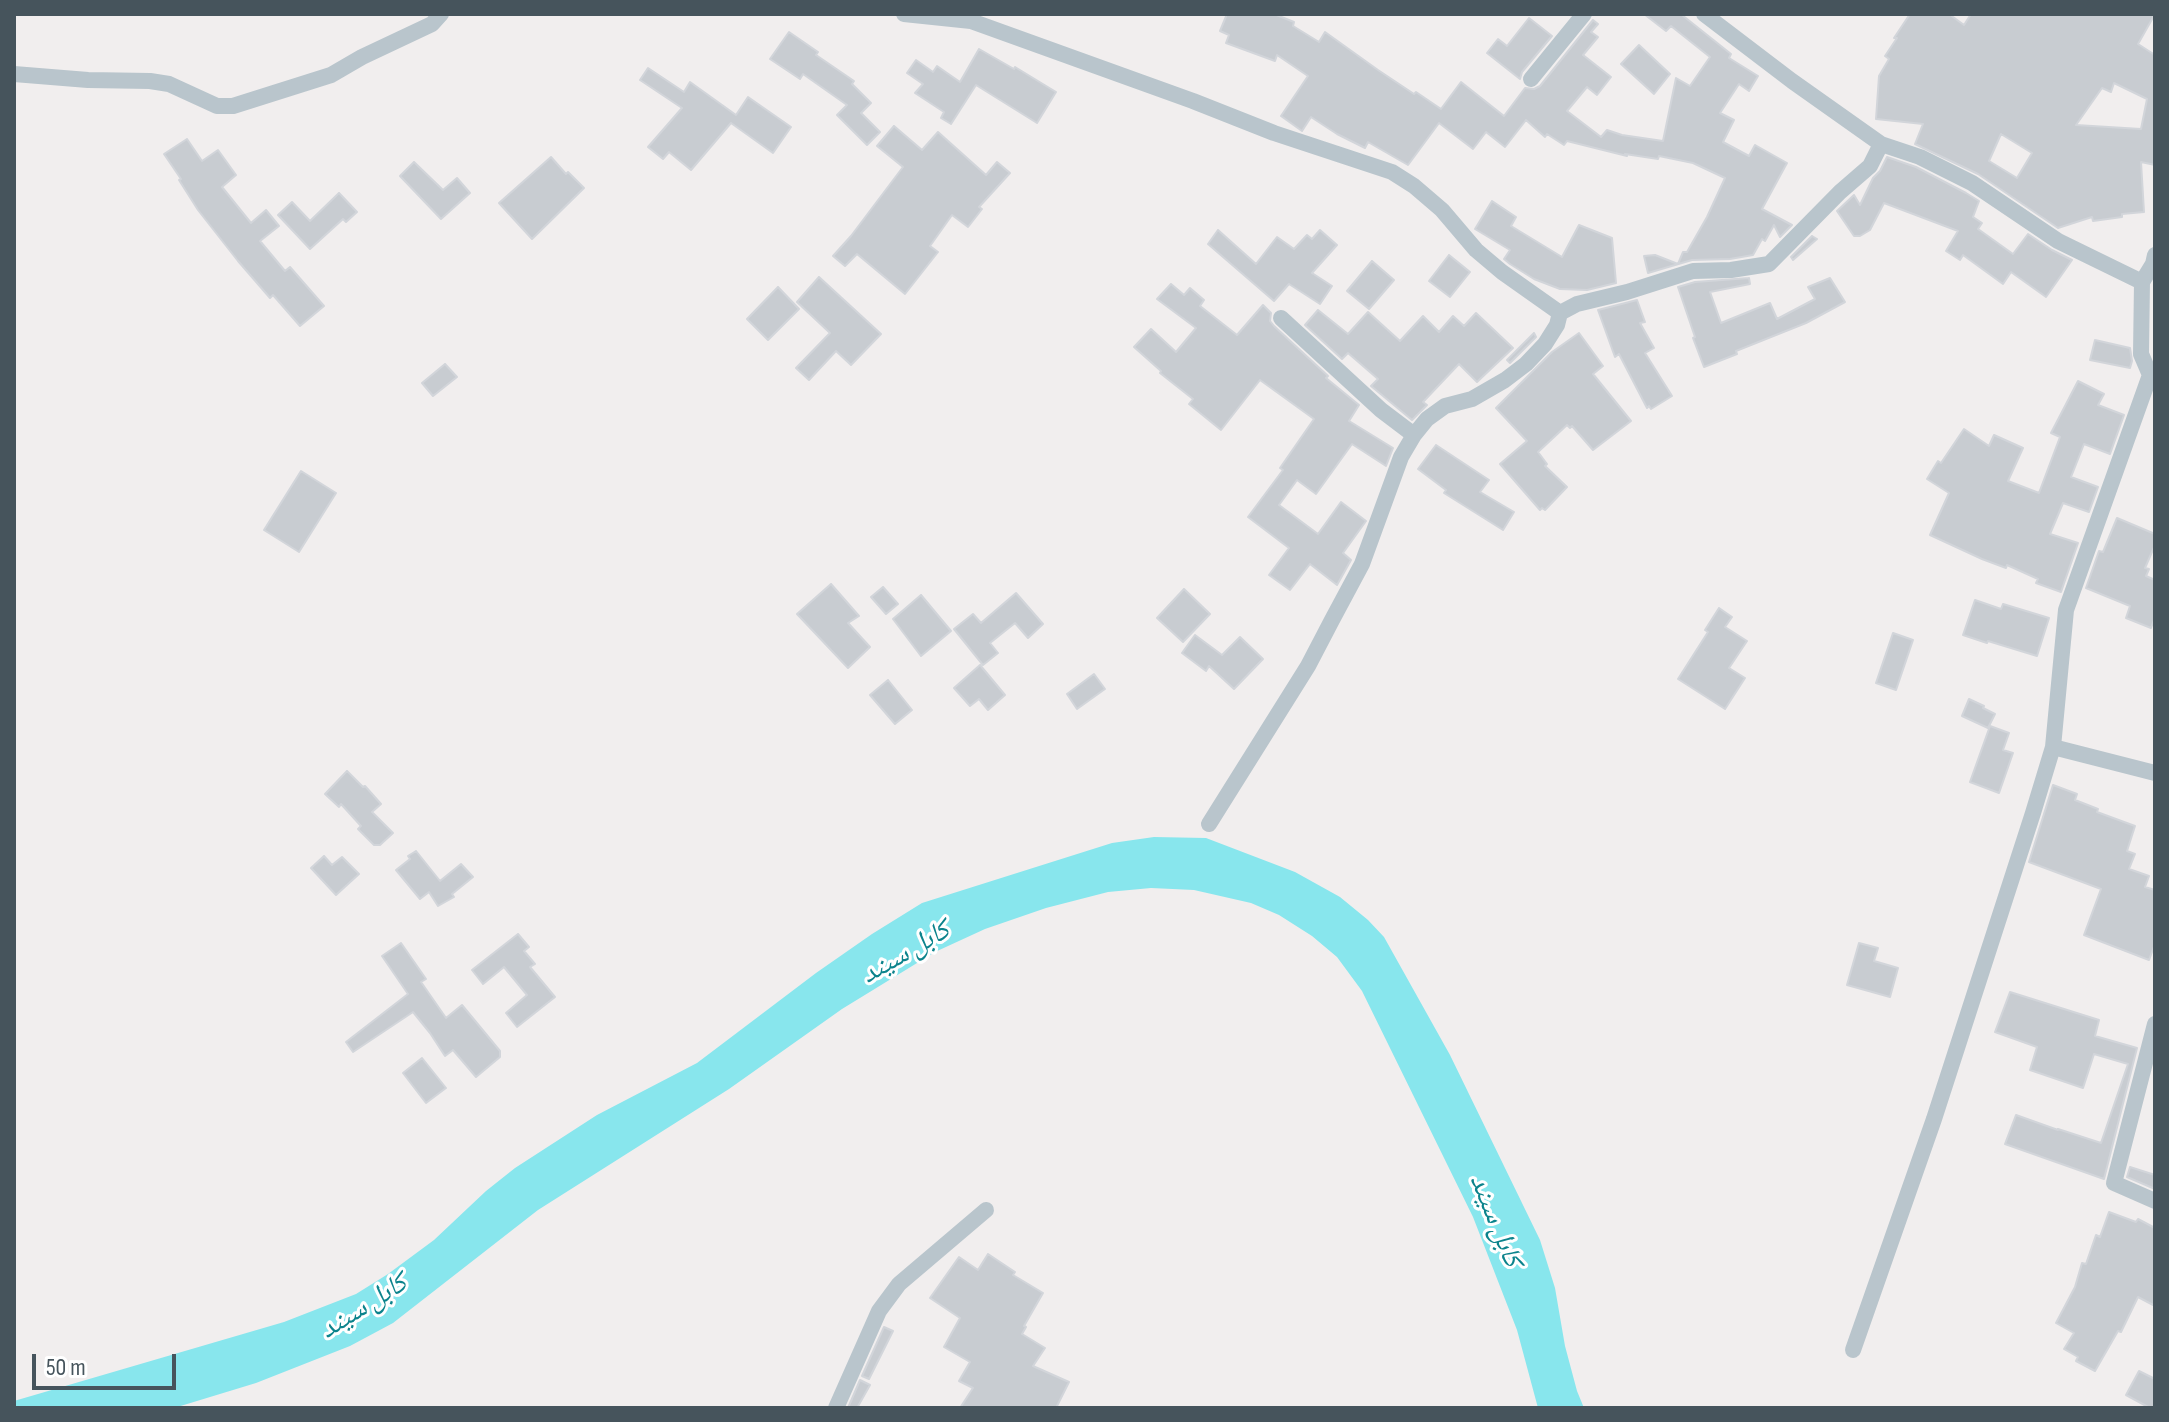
<!DOCTYPE html>
<meta charset="utf-8">
<style>
body{margin:0}
#map{position:relative;width:2169px;height:1422px;overflow:hidden;background:#f1eeee;font-family:"Sofia Sans Condensed",sans-serif}
canvas{display:block}
.frame{position:absolute;inset:0;border:16px solid #46545c;pointer-events:none}
.scale{position:absolute;left:32px;top:1354px;width:144px;height:36px;box-sizing:border-box;border:4px solid #46545c;border-top:0;padding-left:10px;font-size:24px;line-height:28px;white-space:nowrap;color:#46545c;-webkit-text-stroke:6px #fff;paint-order:stroke}
</style>
<div id="map">
<canvas width="2169" height="1422"></canvas>
<div class="frame"></div>
<div class="scale">50 m</div>
</div>
<script>
const g = document.querySelector('canvas').getContext('2d');
g.lineJoin = 'round';
function paint(path, color) { g.fillStyle = color; g.fill(path, 'evenodd'); }
const shape = rows => new Path2D(rows.map(r => 'M' + r).join(''));
function stroke(path, color, width, dash) { g.strokeStyle = color; g.lineWidth = width; g.lineCap = dash ? 'butt' : 'round'; g.setLineDash(dash || []); g.stroke(path); }
function label(font, color, halo, rows, align = 'center') {
  g.font = font + ' "Sofia Sans Condensed","Noto Naskh Arabic",sans-serif'; g.lineWidth = 6; g.setLineDash([]); g.textBaseline = 'middle'; g.strokeStyle = halo; g.fillStyle = color; for (const [text, x, y, turn = 0] of rows) {
    g.save(); g.translate(x, y); g.rotate((+turn || 0) * Math.PI / 180); g.textAlign = isNaN(turn) ? turn : align; if (halo) g.strokeText(text, 0, 0); g.fillText(text, 0, 0); g.restore();
  }
}
const water = shape([
 [1154,837,1206,838,1295,872,1340,897,1368,920,1384,937,1450,1055,1540,1240,1555,1288,1565,1346,1577,1391,1584,1408,1538,1408,1517,1330,1473,1217,1362,991,1337,957,1312,936,1279,915,1251,903,1194,890,1151,888,1108,892,1046,908,985,929,935,952,842,1009,729,1089,538,1210,393,1323,350,1346,256,1383,174,1408,14,1408,14,1401,284,1322,356,1294,388,1274,434,1240,486,1191,515,1168,597,1115,697,1063,816,973,872,934,922,903,1112,843]
]);
const building = shape([
 [1227,14,1274,14,1294,22,1293,26,1319,42,1325,32,1378,70,1414,94,1416,92,1441,109,1461,82,1504,116,1525,88,1534,89,1540,86,1593,20,1598,24,1591,32,1598,37,1583,55,1611,77,1597,95,1587,87,1567,111,1601,137,1607,130,1622,135,1663,141,1676,78,1690,86,1710,57,1671,26,1666,31,1644,14,1683,14,1682,15,1731,54,1729,58,1758,76,1749,91,1739,84,1720,113,1734,120,1723,142,1749,156,1755,145,1787,163,1762,209,1792,225,1780,237,1774,225,1765,241,1762,239,1753,255,1730,259,1692,260,1648,273,1644,256,1655,255,1678,264,1683,252,1687,252,1707,217,1725,178,1693,163,1659,156,1658,159,1625,154,1627,156,1567,141,1564,145,1547,134,1545,137,1526,120,1505,147,1486,132,1473,149,1439,123,1408,165,1368,142,1365,148,1337,134,1311,117,1302,131,1281,116,1308,76,1277,55,1275,61,1226,43,1229,35,1220,31,1227,14],
 [1910,14,1949,14,1964,25,1971,14,2155,14,2138,44,2155,55,2155,165,2141,162,2144,212,2122,214,2122,217,2093,221,2092,217,2058,228,1978,174,1915,144,1923,124,1876,119,1879,76,1889,59,1885,56,1897,38,1894,38,1910,14],
 [2114,83,2147,99,2141,129,2076,125,2102,88,2111,92,2114,83],
 [2001,134,2032,153,2017,178,1989,161,2001,134],
 [1529,18,1552,36,1522,72,1520,79,1487,53,1498,39,1507,46,1529,18],
 [789,32,818,52,816,55,854,81,852,84,871,103,861,113,880,132,867,145,837,115,847,105,803,74,800,79,770,59,789,32],
 [1639,45,1670,74,1654,94,1621,64,1639,45],
 [979,49,1014,69,1015,67,1056,92,1037,123,976,85,951,124,941,118,944,112,915,93,923,84,907,73,916,60,933,72,937,66,960,82,979,49],
 [648,68,684,92,690,82,736,115,748,97,791,127,773,153,731,123,691,170,669,152,663,159,648,147,682,108,640,80,648,68],
 [894,126,922,150,938,132,986,175,997,162,1010,173,979,207,982,209,968,227,952,215,930,246,938,252,905,294,857,254,845,266,833,256,851,236,903,167,877,146,894,126],
 [187,139,202,161,218,150,236,175,222,187,251,223,266,210,279,226,260,241,285,271,290,267,324,306,300,326,273,295,270,298,238,261,198,210,179,180,181,179,164,154,187,139],
 [551,157,566,174,568,172,584,188,532,239,499,203,551,157],
 [1887,157,1916,167,1966,193,1979,201,1973,217,1982,223,1978,229,2013,254,2028,234,2052,250,2072,260,2046,297,2011,272,2003,284,1963,255,1960,260,1946,251,1958,231,1884,203,1870,230,1860,236,1854,236,1837,211,1854,195,1860,205,1873,178,1880,171,1887,157],
 [414,162,443,190,457,178,470,193,441,219,400,176,414,162],
 [339,193,357,212,346,222,343,219,310,249,278,215,292,202,310,221,339,193],
 [1492,201,1516,217,1511,226,1562,257,1579,225,1612,238,1616,283,1587,290,1560,289,1534,279,1510,264,1504,259,1510,250,1475,229,1492,201],
 [1218,230,1256,264,1277,237,1294,249,1307,235,1312,239,1320,230,1337,245,1312,273,1332,286,1320,304,1289,284,1274,301,1208,244,1218,230],
 [1812,236,1817,239,1793,260,1791,257,1812,236],
 [1449,255,1470,272,1450,297,1429,281,1449,255],
 [1372,261,1394,280,1369,309,1347,291,1372,261],
 [819,277,881,334,851,365,836,351,809,380,796,368,830,333,797,302,819,277],
 [1749,278,1750,284,1710,292,1721,323,1770,303,1777,319,1815,299,1808,287,1830,278,1845,302,1806,323,1736,351,1737,354,1704,367,1693,338,1695,337,1678,287,1695,282,1749,278],
 [1171,284,1184,295,1190,288,1204,300,1200,306,1237,335,1263,305,1271,313,1270,321,1274,326,1328,376,1326,378,1359,405,1349,421,1393,448,1386,466,1352,444,1316,494,1297,480,1279,505,1318,534,1341,502,1366,521,1343,553,1351,560,1337,585,1310,564,1290,590,1269,575,1289,548,1248,517,1283,470,1280,468,1314,419,1260,380,1221,430,1189,404,1193,399,1160,373,1161,371,1134,347,1151,329,1176,352,1196,328,1157,299,1171,284],
 [778,287,799,309,768,340,747,319,778,287],
 [1637,300,1645,322,1640,323,1654,348,1645,353,1672,396,1651,409,1649,406,1647,408,1619,354,1615,357,1598,310,1637,300],
 [1318,310,1348,334,1368,312,1400,341,1423,316,1439,332,1453,316,1464,326,1476,313,1513,348,1477,382,1459,364,1423,402,1427,405,1412,420,1371,386,1378,379,1348,353,1342,359,1305,325,1318,310],
 [1534,333,1536,337,1510,363,1507,360,1534,333],
 [1579,333,1603,366,1593,374,1631,421,1593,450,1572,426,1570,428,1567,425,1538,452,1547,464,1545,466,1567,487,1545,510,1542,508,1540,510,1500,464,1527,441,1496,408,1552,352,1579,333],
 [2095,340,2130,348,2132,361,2130,368,2090,360,2095,340],
 [445,364,457,377,433,396,422,383,445,364],
 [2078,381,2104,394,2098,405,2124,415,2110,454,2084,444,2071,477,2098,487,2089,512,2063,503,2050,534,2078,543,2061,592,2036,583,2038,579,2007,565,2006,568,1982,559,1930,535,1949,493,1927,479,1938,461,1941,463,1964,429,1989,446,1994,435,2023,448,2008,481,2039,493,2060,437,2051,433,2078,381],
 [1436,445,1489,480,1480,492,1514,512,1503,530,1444,493,1446,490,1418,469,1436,445],
 [301,471,336,493,299,552,264,530,301,471],
 [2117,518,2155,534,2155,545,2145,568,2149,569,2146,576,2155,580,2155,617,2151,628,2126,618,2130,606,2086,588,2099,551,2103,552,2117,518],
 [831,584,859,616,848,623,870,647,848,668,797,614,831,584],
 [883,587,898,604,886,614,871,597,883,587],
 [1184,589,1210,614,1183,642,1157,618,1184,589],
 [1016,593,1043,624,1028,638,1015,623,990,643,998,653,983,665,954,629,973,614,981,623,1016,593],
 [921,595,951,631,921,656,893,619,921,595],
 [1975,600,2001,609,2003,604,2049,618,2037,656,1988,641,1987,643,1963,635,1975,600],
 [1719,608,1732,617,1725,627,1747,641,1729,668,1745,678,1725,709,1678,679,1708,632,1705,630,1719,608],
 [1893,633,1913,640,1896,690,1876,683,1893,633],
 [1195,635,1222,655,1240,637,1263,659,1234,689,1209,666,1206,671,1182,653,1195,635],
 [980,665,1005,695,988,710,979,699,970,706,954,688,980,665],
 [1094,674,1105,689,1077,709,1067,694,1094,674],
 [888,680,912,710,895,724,870,695,888,680],
 [1969,699,1984,706,1983,708,1995,714,1988,728,1962,716,1969,699],
 [1990,726,2009,733,2003,750,2013,753,1999,793,1970,782,1990,726],
 [347,771,363,787,365,786,381,804,372,812,393,833,380,845,374,845,358,829,361,826,341,804,339,807,325,794,347,771],
 [2053,785,2077,794,2075,800,2098,809,2097,812,2135,826,2127,851,2135,854,2129,869,2149,876,2145,887,2155,890,2155,944,2149,960,2084,935,2101,889,2029,862,2053,785],
 [416,851,440,881,461,864,473,877,452,894,454,897,438,906,429,892,420,899,396,870,410,859,408,856,416,851],
 [324,856,332,865,342,857,359,874,336,895,311,868,324,856],
 [518,934,529,947,524,951,535,964,530,967,555,997,517,1027,506,1013,527,995,504,967,483,984,472,970,518,934],
 [401,943,426,979,421,982,446,1018,462,1005,500,1051,500,1057,476,1077,453,1050,445,1056,430,1033,413,1012,353,1052,346,1042,408,994,382,956,401,943],
 [1859,943,1878,948,1874,961,1898,968,1890,997,1847,985,1859,943],
 [2010,992,2099,1020,2095,1036,2137,1048,2104,1179,2005,1144,2016,1115,2058,1130,2058,1129,2101,1143,2128,1064,2094,1054,2083,1088,2030,1070,2037,1047,1995,1032,2010,992],
 [422,1058,446,1088,426,1103,403,1073,422,1058],
 [2130,1167,2155,1175,2155,1189,2127,1177,2130,1167],
 [2109,1212,2136,1222,2138,1219,2155,1228,2155,1306,2138,1297,2121,1332,2118,1331,2095,1371,2076,1361,2078,1357,2064,1349,2074,1333,2056,1323,2075,1287,2082,1263,2086,1264,2096,1235,2100,1237,2109,1212],
 [988,1254,1015,1272,1013,1275,1043,1293,1024,1326,1026,1327,1022,1334,1045,1348,1033,1366,1069,1382,1056,1408,960,1408,973,1388,959,1381,970,1362,944,1347,960,1318,930,1298,959,1257,978,1270,988,1254],
 [884,1327,893,1331,869,1379,862,1376,884,1327],
 [2139,1371,2155,1379,2155,1408,2150,1408,2126,1395,2139,1371],
 [860,1380,870,1385,857,1408,848,1408,860,1380]
]);
const minor = shape([
 [904,14,971,21,1193,101,1274,133,1392,172,1414,186,1442,210,1476,250,1502,272,1560,313],
 [1704,14,1792,81,1881,144,1920,157,1972,183,2058,241,2142,282],
 [14,74,88,80,150,81,169,84,217,106,233,106,331,75,362,57,432,24,441,14],
 [1531,79,1584,14],
 [1281,318,1381,410,1414,435],
 [2053,747,2155,773],
 [1209,824,1308,666,1332,620,1362,564,1401,457,1414,435,1427,419,1445,406,1472,399,1505,380,1526,364,1545,344,1557,325,1560,313,1577,304,1627,292,1693,271,1731,270,1769,264,1840,192,1870,166,1881,144],
 [2155,1024,2114,1183,2155,1201],
 [1853,1350,1934,1119,2033,813,2053,747,2066,610,2150,375,2141,354,2142,282,2153,264,2155,255],
 [836,1408,879,1311,899,1284,986,1210]
]);
const waterNames = [
 ["کابل سيند",906,953,-30],
 ["کابل سيند",1495,1221,68],
 ["کابل سيند",364,1307,-32]
];
paint(water, '#88e6ed');
paint(building, '#c8ccd1');
stroke(building, '#d2d5da', 2);
stroke(minor, '#b9c5cc', 16);
label('italic 28px', '#0b838c', '#fff', waterNames);
</script>
